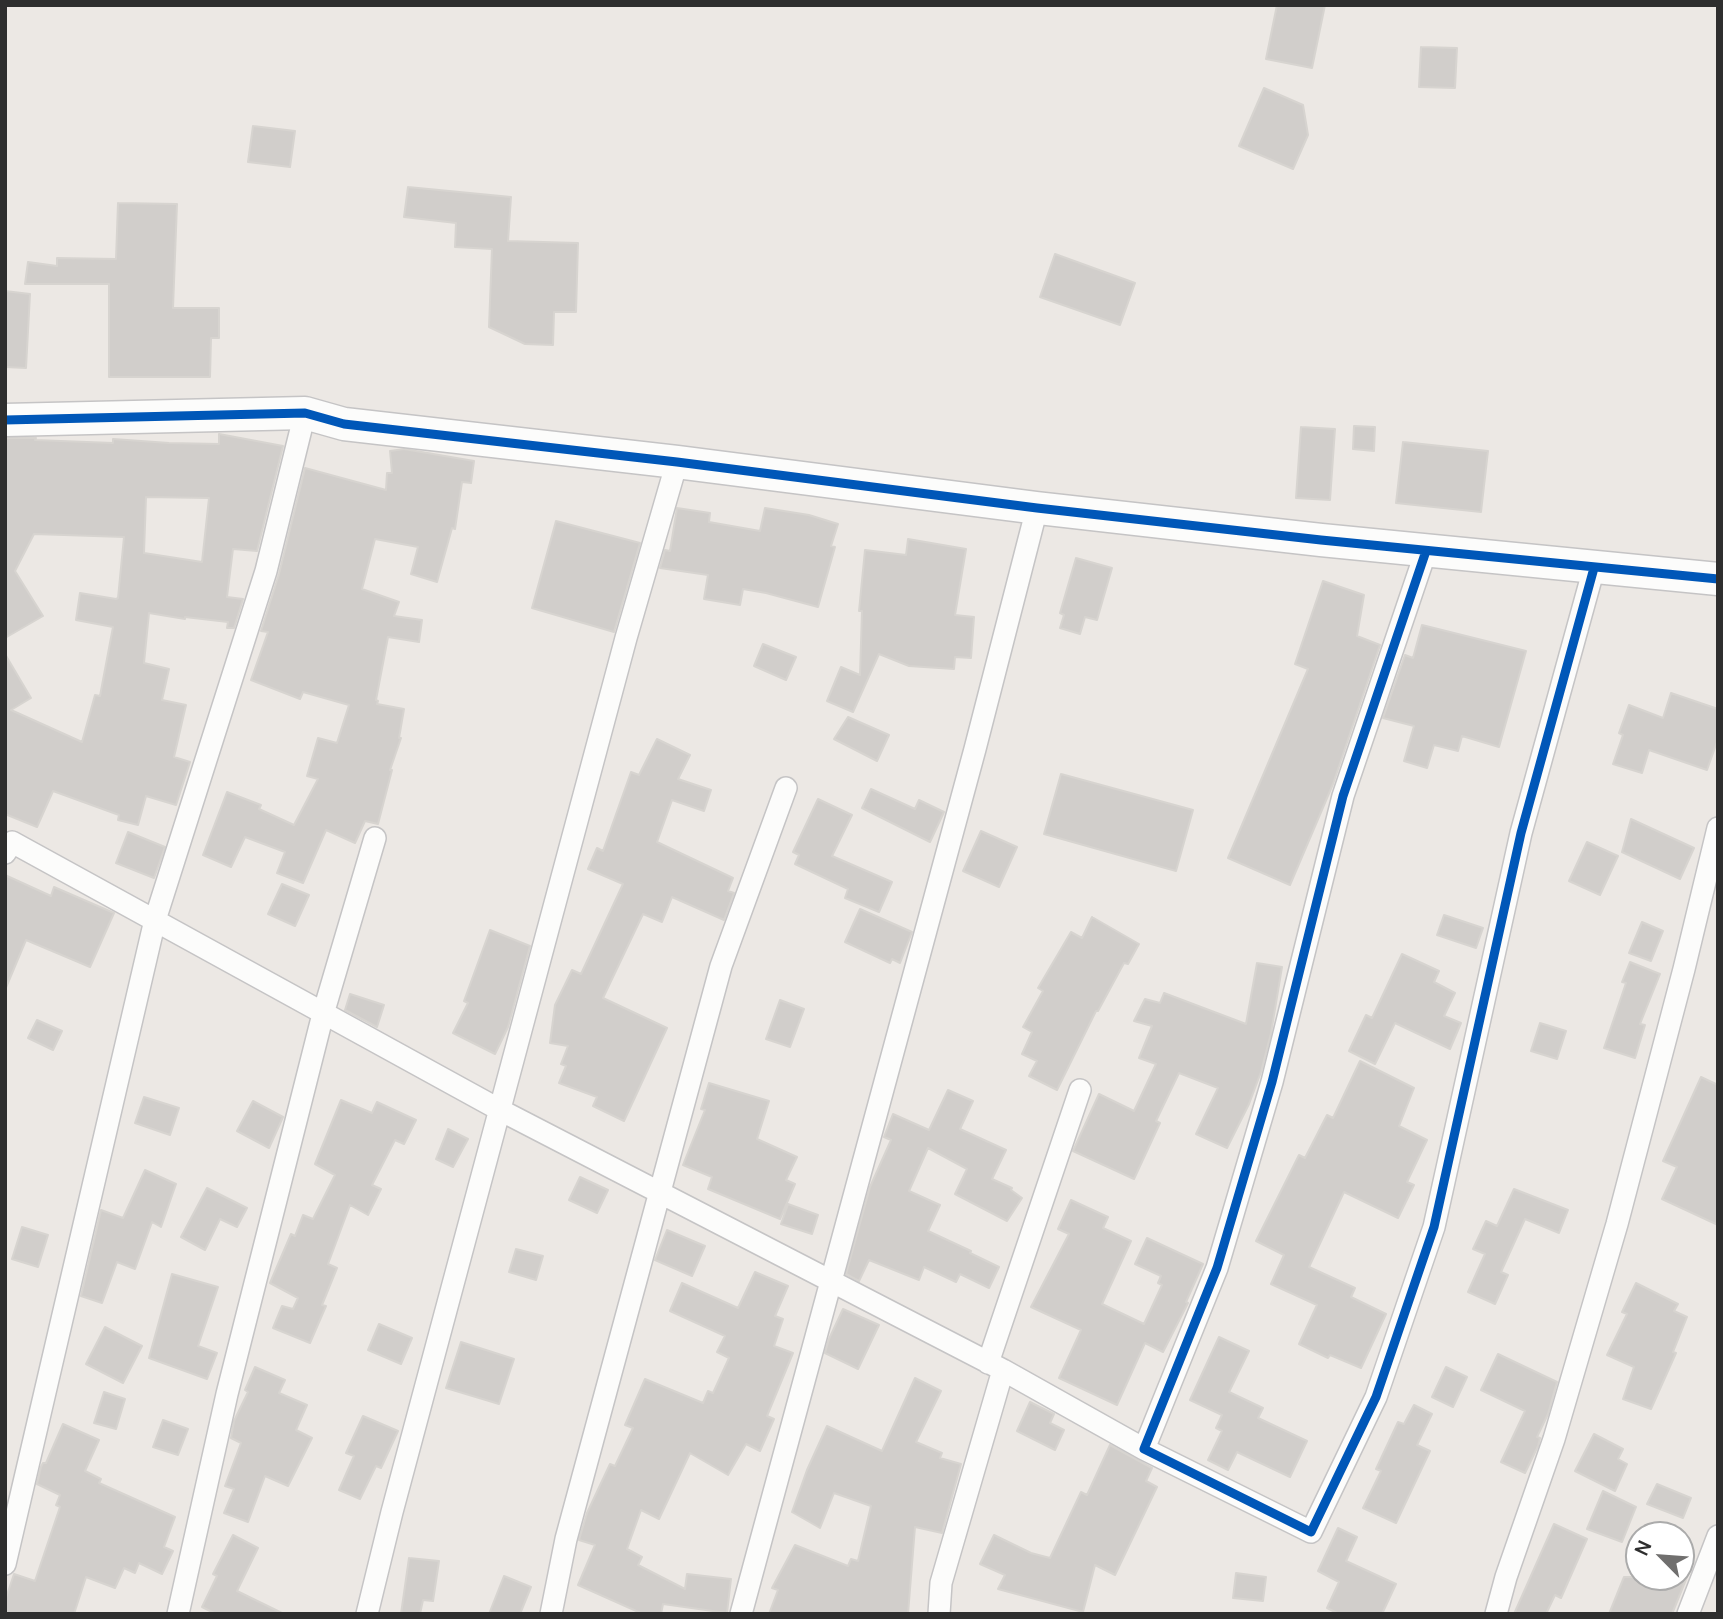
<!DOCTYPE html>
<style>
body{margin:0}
#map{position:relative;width:1723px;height:1619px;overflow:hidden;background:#ece8e4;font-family:Manrope,sans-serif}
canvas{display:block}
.frame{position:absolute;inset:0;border:7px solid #2e2e2e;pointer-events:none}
.north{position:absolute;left:1625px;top:1521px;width:70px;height:70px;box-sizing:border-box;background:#fff;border:2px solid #ababab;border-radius:50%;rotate:295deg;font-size:19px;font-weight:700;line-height:28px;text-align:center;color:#2e2e2e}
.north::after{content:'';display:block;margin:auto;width:24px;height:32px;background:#706f6e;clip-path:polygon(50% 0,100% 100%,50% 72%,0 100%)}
</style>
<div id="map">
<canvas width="1723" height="1619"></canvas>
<div class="frame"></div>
<div class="north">N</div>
</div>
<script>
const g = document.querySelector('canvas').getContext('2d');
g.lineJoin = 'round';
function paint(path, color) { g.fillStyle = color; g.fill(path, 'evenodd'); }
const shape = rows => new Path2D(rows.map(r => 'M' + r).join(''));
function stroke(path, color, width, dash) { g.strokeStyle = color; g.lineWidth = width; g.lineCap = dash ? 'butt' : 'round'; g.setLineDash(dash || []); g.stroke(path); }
const building = shape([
 [1277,5,1325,5,1312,68,1266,59,1277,5],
 [1421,47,1457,48,1455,88,1419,87,1421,47],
 [1264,88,1303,105,1308,135,1293,169,1239,146,1264,88],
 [253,126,295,131,290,167,248,162,253,126],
 [408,187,511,197,508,241,578,243,576,312,554,312,553,345,525,344,489,327,492,249,455,247,456,223,404,217,408,187],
 [118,203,177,204,173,308,219,308,219,338,211,338,210,377,109,377,109,284,25,284,28,262,57,266,57,258,116,259,118,203],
 [1055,254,1135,283,1120,325,1040,297,1055,254],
 [5,291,30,294,26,368,5,367,5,291],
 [1354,426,1375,427,1374,451,1353,449,1354,426],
 [1301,427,1335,429,1330,500,1296,498,1301,427],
 [219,434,283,446,257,551,233,549,227,597,243,599,234,628,227,628,228,622,185,617,185,619,149,613,144,663,169,669,162,700,186,705,174,757,190,762,176,805,146,796,138,825,118,820,119,815,53,791,37,827,5,814,5,654,31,698,11,710,82,742,95,695,100,696,113,627,76,620,80,593,116,599,118,598,124,537,34,534,15,571,43,616,5,638,6,438,36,438,35,440,113,443,113,439,169,443,219,444,219,434],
 [146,497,209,498,202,562,144,553,146,497],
 [1403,442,1488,451,1481,512,1396,503,1403,442],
 [404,449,474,461,471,483,462,482,455,529,452,528,437,582,411,574,418,547,375,539,362,589,399,602,394,616,422,620,419,642,388,637,376,700,378,701,377,704,404,709,399,738,401,738,390,770,392,770,378,824,365,821,355,843,326,830,303,883,277,873,285,852,245,837,231,867,203,855,227,792,261,805,259,809,294,825,318,779,307,776,318,738,337,743,349,705,303,692,300,699,251,680,268,632,261,631,279,574,305,468,386,490,387,473,392,473,390,451,404,449],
 [677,508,710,513,709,522,760,531,765,508,809,515,838,524,831,546,835,547,818,607,766,593,743,589,740,605,704,599,708,575,660,568,665,550,670,551,677,508],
 [556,521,640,543,614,632,532,608,556,521],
 [908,539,966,549,955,615,974,617,971,658,955,657,954,669,909,666,879,654,853,712,827,701,841,667,860,675,862,611,859,611,865,550,906,555,908,539],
 [1076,558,1112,568,1097,620,1085,617,1080,634,1060,628,1064,615,1060,613,1076,558],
 [1323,581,1364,595,1357,636,1380,645,1333,784,1290,885,1228,858,1308,669,1295,664,1323,581],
 [1422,625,1526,651,1499,747,1462,736,1458,751,1434,745,1427,768,1404,761,1414,726,1383,718,1405,655,1413,658,1422,625],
 [763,644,796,657,786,680,754,666,763,644],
 [1671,693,1718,709,1718,739,1707,770,1649,750,1642,773,1613,764,1623,735,1619,733,1629,705,1663,718,1671,693],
 [848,717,889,735,877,761,834,739,848,717],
 [657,739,690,755,678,779,711,790,704,811,672,800,657,842,733,878,728,891,734,893,724,920,672,897,662,922,643,914,603,998,667,1028,624,1121,593,1106,597,1097,559,1083,566,1066,561,1064,568,1046,550,1043,555,1005,572,970,581,974,623,884,588,869,597,848,603,851,631,772,639,775,657,739],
 [1061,774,1193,810,1176,871,1044,834,1061,774],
 [871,789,915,809,919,800,944,812,930,842,862,808,871,789],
 [818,799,852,815,832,856,892,882,879,912,845,898,848,889,795,864,799,855,793,852,818,799],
 [1631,819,1694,848,1680,879,1622,852,1631,819],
 [981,831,1017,847,999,887,963,871,981,831],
 [128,832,165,847,154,878,116,863,128,832],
 [1587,842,1618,856,1600,895,1569,881,1587,842],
 [5,875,51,896,54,887,114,913,90,967,26,940,5,990,5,875],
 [282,884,309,895,295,926,268,914,282,884],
 [860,909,912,932,900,963,892,959,890,963,845,942,860,909],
 [1444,915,1483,928,1476,948,1437,935,1444,915],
 [1092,917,1139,944,1128,964,1124,963,1098,1011,1096,1011,1057,1090,1029,1076,1037,1061,1022,1054,1032,1032,1023,1027,1043,991,1038,988,1071,932,1082,938,1092,917],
 [1642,922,1663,931,1651,961,1629,953,1642,922],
 [490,930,530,946,508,1027,495,1054,453,1033,468,1003,464,1001,490,930],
 [1402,954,1439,971,1434,982,1455,993,1444,1016,1461,1023,1450,1049,1395,1023,1375,1064,1349,1051,1366,1015,1372,1018,1402,954],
 [1630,962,1660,974,1640,1024,1645,1025,1635,1058,1604,1048,1626,983,1622,982,1630,962],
 [1257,963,1282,967,1271,1033,1261,1072,1249,1104,1227,1148,1196,1134,1218,1088,1179,1073,1156,1121,1160,1123,1134,1179,1073,1151,1099,1094,1134,1111,1156,1064,1139,1058,1152,1026,1134,1021,1145,999,1160,1003,1164,993,1246,1024,1257,963],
 [350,994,384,1005,377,1027,345,1010,350,994],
 [780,1000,804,1009,790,1047,766,1039,780,1000],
 [37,1020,62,1031,53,1050,28,1038,37,1020],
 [1540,1023,1566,1031,1557,1059,1531,1051,1540,1023],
 [1360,1061,1414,1088,1399,1126,1427,1140,1407,1182,1414,1185,1398,1218,1344,1192,1309,1267,1355,1288,1351,1297,1386,1314,1361,1368,1330,1355,1328,1358,1299,1344,1317,1305,1271,1284,1284,1255,1256,1241,1299,1155,1305,1158,1327,1115,1333,1118,1360,1061],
 [1701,1077,1718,1085,1718,1225,1662,1199,1677,1167,1663,1161,1701,1077],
 [709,1083,769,1101,757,1139,797,1157,786,1180,795,1184,780,1219,708,1189,712,1177,683,1165,705,1110,701,1109,709,1083],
 [948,1090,973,1101,960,1129,1006,1150,992,1179,1012,1188,1011,1190,1022,1198,1007,1221,955,1194,967,1169,928,1148,909,1191,940,1205,928,1231,971,1251,970,1253,999,1267,989,1288,960,1274,956,1282,924,1267,919,1280,869,1260,859,1281,846,1274,870,1187,891,1140,884,1137,893,1114,929,1130,948,1090],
 [144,1097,179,1108,170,1135,135,1123,144,1097],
 [341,1100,372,1113,377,1102,416,1120,404,1144,395,1140,372,1185,381,1189,368,1215,350,1205,328,1264,337,1268,322,1305,326,1306,310,1343,273,1328,282,1306,293,1309,298,1298,270,1283,291,1234,295,1236,303,1215,313,1219,335,1175,315,1164,341,1100],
 [253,1101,283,1117,269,1148,237,1131,253,1101],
 [448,1129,468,1139,453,1167,436,1159,448,1129],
 [145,1170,176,1184,161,1227,152,1222,135,1269,117,1262,102,1303,81,1296,101,1210,123,1218,145,1170],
 [580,1177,608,1190,597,1213,569,1200,580,1177],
 [207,1188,247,1208,237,1227,220,1219,205,1250,181,1237,207,1188],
 [1514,1189,1568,1210,1559,1233,1525,1219,1501,1272,1508,1275,1495,1304,1468,1292,1485,1254,1473,1249,1486,1221,1497,1226,1514,1189],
 [1071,1200,1108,1217,1103,1228,1131,1241,1102,1304,1144,1324,1162,1285,1158,1283,1161,1276,1135,1264,1147,1238,1203,1264,1186,1302,1188,1303,1163,1352,1145,1343,1117,1405,1059,1378,1081,1330,1031,1307,1069,1234,1058,1229,1071,1200],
 [788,1204,818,1215,812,1234,781,1224,788,1204],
 [22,1227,48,1235,38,1267,12,1259,22,1227],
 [667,1230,705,1246,692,1276,655,1260,667,1230],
 [516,1249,543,1256,536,1280,509,1272,516,1249],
 [755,1272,788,1286,775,1316,783,1319,774,1346,793,1353,767,1416,774,1419,760,1451,746,1444,728,1475,690,1453,659,1519,641,1510,627,1549,642,1557,638,1565,685,1589,687,1574,731,1579,727,1613,663,1604,661,1614,643,1614,578,1585,595,1545,579,1540,587,1513,610,1464,615,1466,633,1428,625,1425,645,1379,703,1403,708,1391,713,1393,729,1358,717,1352,725,1336,670,1311,682,1283,738,1308,755,1272],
 [172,1274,218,1287,198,1346,217,1353,207,1379,149,1358,172,1274],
 [1636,1283,1678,1304,1674,1311,1687,1317,1673,1352,1676,1353,1651,1409,1623,1399,1634,1367,1607,1355,1627,1314,1622,1312,1636,1283],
 [843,1309,879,1325,858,1369,825,1353,829,1339,843,1309],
 [379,1324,412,1338,401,1364,368,1350,379,1324],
 [105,1327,142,1346,123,1383,86,1364,105,1327],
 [1219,1337,1249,1351,1229,1392,1263,1408,1258,1418,1307,1441,1290,1477,1237,1452,1228,1470,1208,1460,1222,1431,1216,1428,1222,1415,1190,1400,1219,1337],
 [461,1342,514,1359,499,1404,446,1388,461,1342],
 [1498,1354,1557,1382,1548,1414,1537,1437,1540,1438,1538,1446,1525,1473,1501,1462,1525,1411,1481,1390,1498,1354],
 [255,1367,285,1380,279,1393,307,1405,296,1430,312,1438,288,1486,265,1476,248,1522,224,1513,234,1489,225,1486,241,1443,231,1438,234,1421,248,1392,245,1390,255,1367],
 [1446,1367,1467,1377,1453,1407,1432,1397,1446,1367],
 [915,1378,941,1391,916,1442,942,1453,940,1458,961,1464,942,1533,915,1527,908,1614,769,1614,778,1590,772,1588,795,1545,848,1566,851,1559,858,1561,871,1506,834,1493,820,1528,792,1512,807,1470,827,1426,882,1451,915,1378],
 [104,1392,125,1399,116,1429,94,1423,104,1392],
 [1030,1402,1054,1414,1050,1423,1064,1430,1055,1450,1017,1431,1030,1402],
 [1414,1405,1432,1414,1417,1445,1430,1451,1396,1523,1363,1508,1381,1471,1376,1469,1398,1422,1404,1424,1414,1405],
 [363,1416,398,1431,381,1468,376,1466,360,1499,339,1490,354,1456,346,1453,363,1416],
 [163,1420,188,1429,178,1455,153,1447,163,1420],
 [63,1424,99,1440,85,1471,101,1479,99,1483,175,1517,164,1547,173,1551,162,1574,139,1563,135,1573,124,1568,115,1588,86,1577,74,1614,5,1614,5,1601,14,1574,35,1581,60,1507,56,1505,60,1495,37,1484,41,1467,43,1463,46,1463,63,1424],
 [1594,1434,1623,1449,1618,1459,1627,1464,1615,1491,1575,1471,1594,1434],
 [1110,1445,1152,1468,1146,1481,1157,1487,1115,1575,1095,1565,1083,1612,998,1589,1005,1575,980,1564,994,1535,1031,1553,1050,1558,1081,1492,1087,1495,1110,1445],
 [1657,1484,1691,1498,1683,1518,1647,1504,1657,1484],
 [1603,1491,1636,1507,1622,1542,1587,1529,1603,1491],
 [1554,1524,1587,1539,1561,1598,1555,1595,1546,1614,1514,1614,1554,1524],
 [1338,1528,1357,1537,1346,1561,1396,1584,1382,1614,1339,1614,1327,1608,1339,1582,1318,1571,1338,1528],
 [233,1535,258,1548,237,1591,284,1614,216,1614,202,1607,217,1576,213,1574,233,1535],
 [409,1558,439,1561,433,1601,423,1600,420,1614,401,1614,409,1558],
 [1236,1573,1266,1577,1263,1601,1233,1598,1236,1573],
 [504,1576,531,1587,520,1614,489,1614,504,1576],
 [1624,1577,1687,1577,1672,1614,1609,1614,1624,1577]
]);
const street = shape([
 [1426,551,1343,796,1272,1082,1217,1268,1144,1449,1311,1532,1376,1397,1434,1227,1521,833,1594,568],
 [5,853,12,842,500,1110,1003,1370,1144,1449],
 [988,1363,1080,1090],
 [5,1564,155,920,266,571,305,413],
 [178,1614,227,1394,323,1014,375,838],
 [367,1614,392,1512,626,638,677,462],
 [551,1614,566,1539,721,966,786,788],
 [741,1614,975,749,1037,508],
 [939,1614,941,1583,1003,1370],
 [1496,1614,1506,1577,1554,1439,1617,1224,1684,969,1718,828],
 [1688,1614,1718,1536]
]);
const secondary = shape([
 [5,420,305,413,344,424,677,462,1037,508,1321,540,1718,579]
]);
const cycleway = shape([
 [5,420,305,413,344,424,677,462,1037,508,1321,540,1718,579],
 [1426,551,1343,796,1272,1082,1217,1268,1144,1449,1311,1532,1376,1397,1434,1227,1521,833,1594,568]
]);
paint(building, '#d1cecb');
stroke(building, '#d7d4d0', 2);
stroke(street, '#c5c4c5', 24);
stroke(secondary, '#c5c4c5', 35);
stroke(street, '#fcfcfb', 21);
stroke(secondary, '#fcfcfb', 32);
stroke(cycleway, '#0057b8', 9);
</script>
